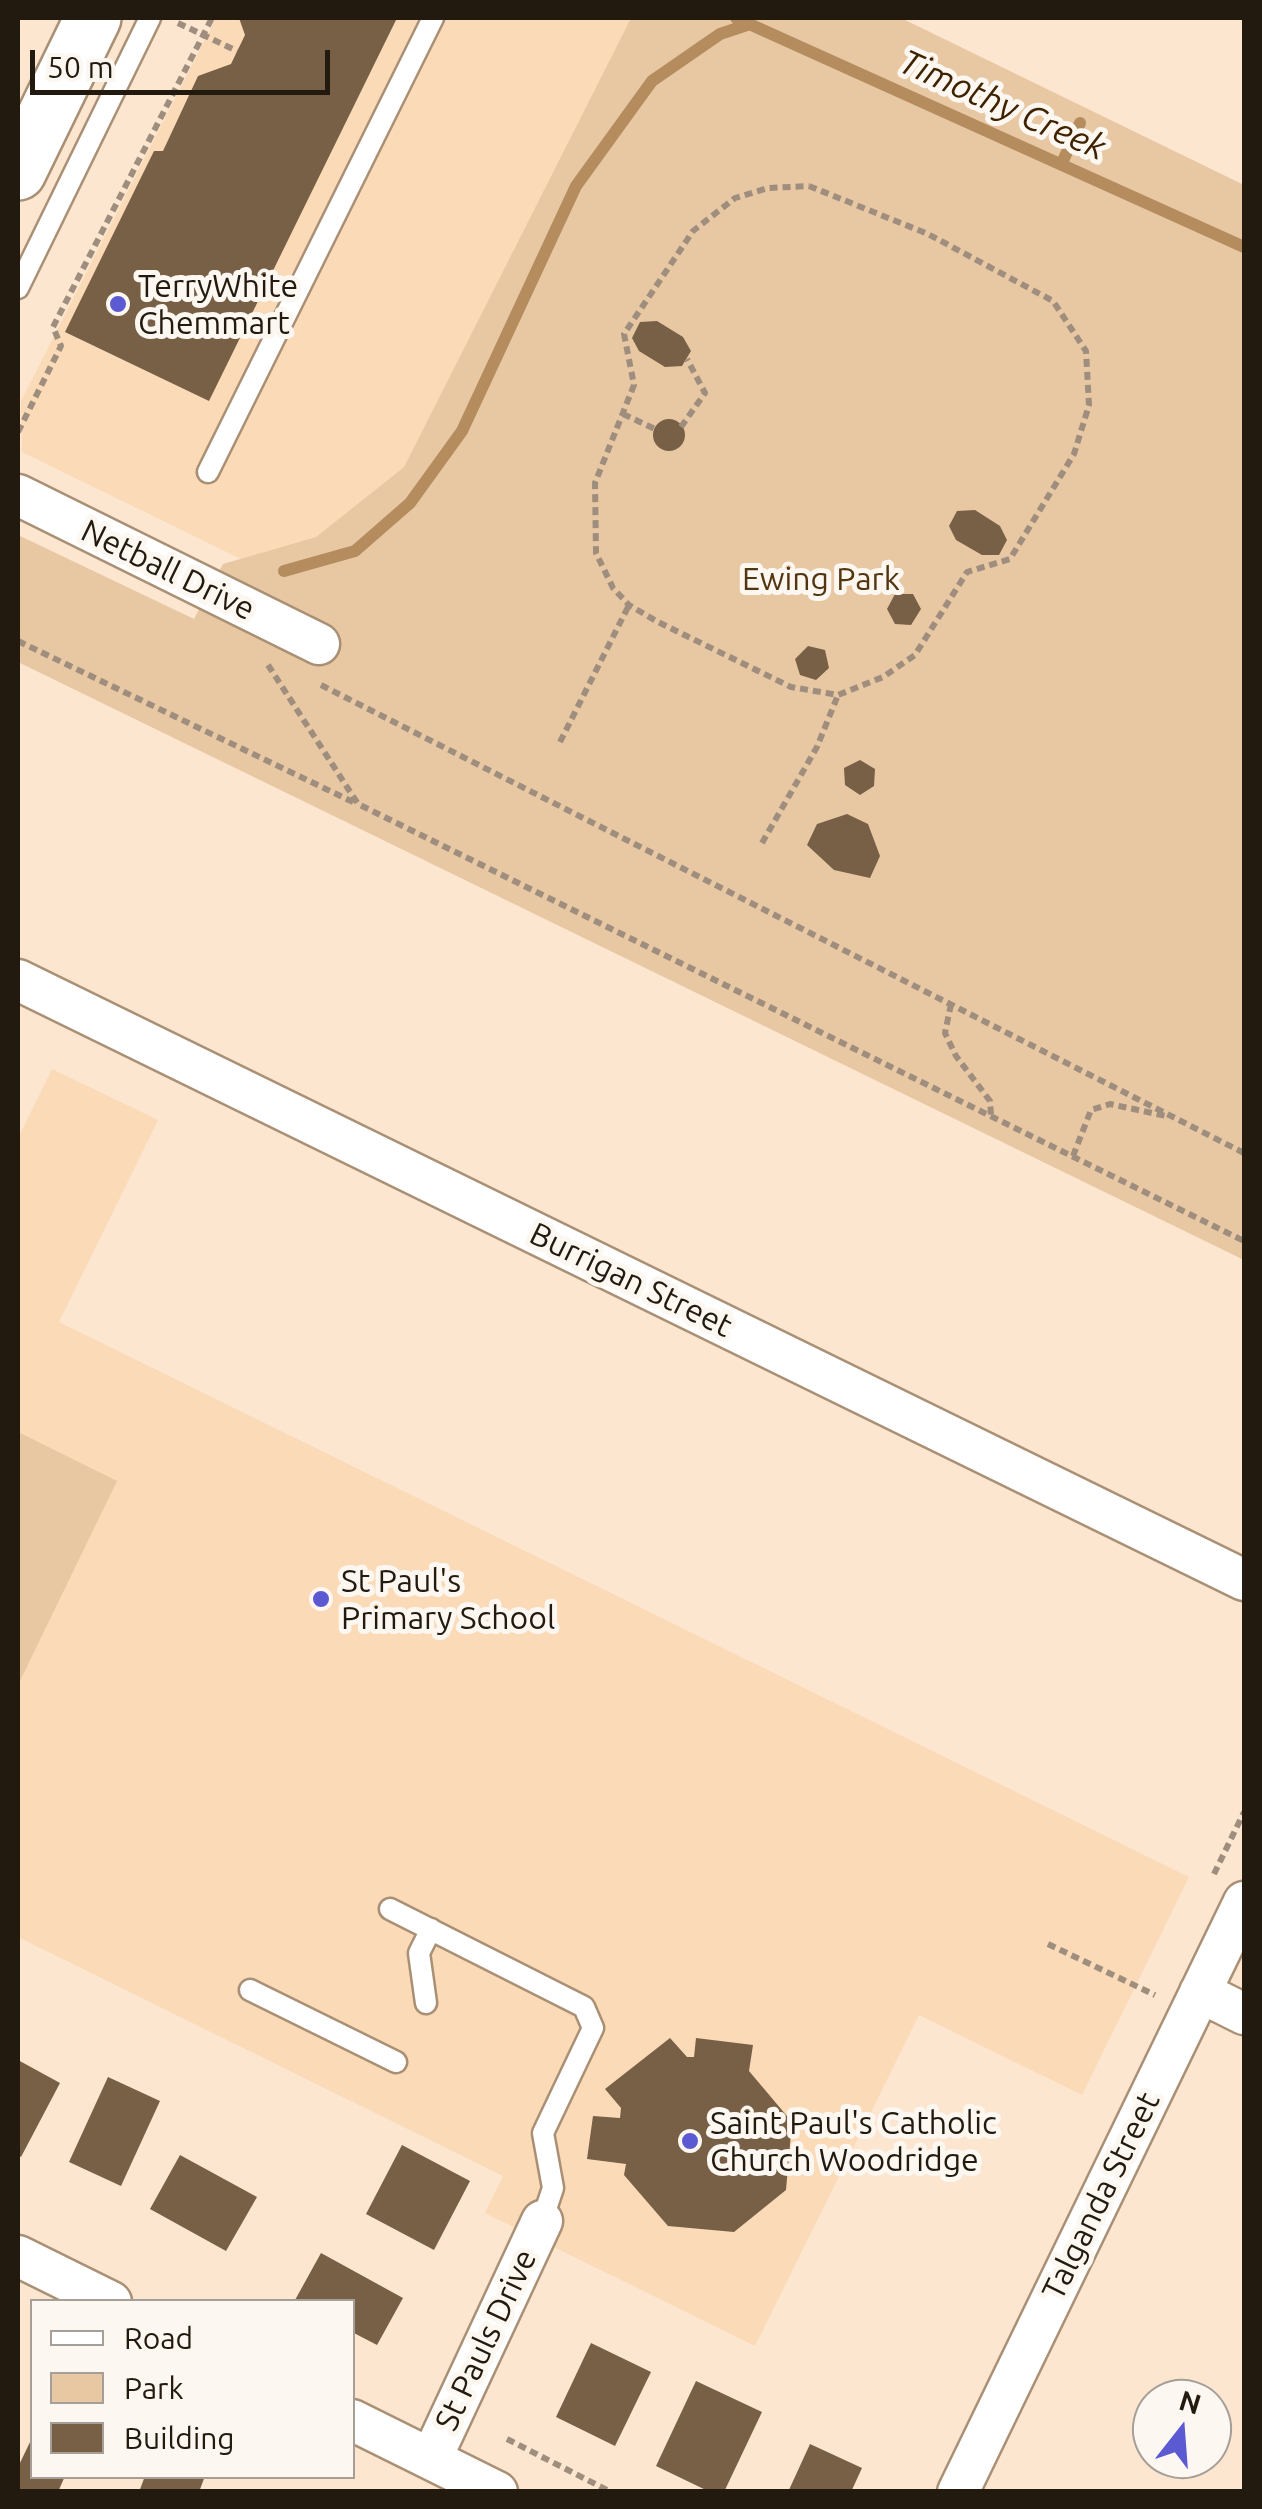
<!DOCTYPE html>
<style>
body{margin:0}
#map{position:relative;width:1262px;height:2509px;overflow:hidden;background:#fce6cf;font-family:Ubuntu,sans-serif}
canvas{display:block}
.frame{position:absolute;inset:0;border:20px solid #231a0f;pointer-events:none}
.legend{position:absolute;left:30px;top:2299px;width:325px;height:180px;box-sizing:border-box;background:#fcf7f1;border:2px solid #a59f97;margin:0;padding:12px 18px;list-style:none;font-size:30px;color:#231a0f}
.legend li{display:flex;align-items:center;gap:20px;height:50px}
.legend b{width:50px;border:2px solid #a59f97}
.north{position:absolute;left:1132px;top:2379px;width:100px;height:100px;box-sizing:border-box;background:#fcf7f1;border:2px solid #a59f97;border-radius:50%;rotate:17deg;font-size:28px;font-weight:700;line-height:40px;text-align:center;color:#231a0f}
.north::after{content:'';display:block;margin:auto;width:35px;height:45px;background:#5b5ad2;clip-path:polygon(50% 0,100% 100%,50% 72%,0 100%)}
.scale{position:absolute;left:30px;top:50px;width:300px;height:45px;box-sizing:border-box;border:5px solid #231a0f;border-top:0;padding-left:12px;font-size:30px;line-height:35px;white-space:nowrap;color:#231a0f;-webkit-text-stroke:8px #fcf7f1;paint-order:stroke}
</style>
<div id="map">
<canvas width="1262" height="2509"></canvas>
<div class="frame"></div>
<ul class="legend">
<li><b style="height:12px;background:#fff"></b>Road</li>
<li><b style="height:28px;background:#e8c7a3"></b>Park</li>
<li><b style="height:28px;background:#776046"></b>Building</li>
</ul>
<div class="north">N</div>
<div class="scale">50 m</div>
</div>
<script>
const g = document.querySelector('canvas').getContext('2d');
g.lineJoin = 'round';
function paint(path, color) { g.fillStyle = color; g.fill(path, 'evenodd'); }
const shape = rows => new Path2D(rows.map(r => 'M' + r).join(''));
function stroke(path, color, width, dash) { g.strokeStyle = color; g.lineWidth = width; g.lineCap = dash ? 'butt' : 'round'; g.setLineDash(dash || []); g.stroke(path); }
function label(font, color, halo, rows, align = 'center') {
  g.font = font + ' Ubuntu,sans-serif'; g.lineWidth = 10; g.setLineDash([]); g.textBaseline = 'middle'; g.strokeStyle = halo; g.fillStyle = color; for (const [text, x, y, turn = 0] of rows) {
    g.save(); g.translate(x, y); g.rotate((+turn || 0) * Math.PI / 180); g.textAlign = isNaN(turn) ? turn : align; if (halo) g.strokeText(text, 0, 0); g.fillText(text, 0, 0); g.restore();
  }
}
const built = shape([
 [216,18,630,20,404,467,316,537,241,559,22,452,21,401],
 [52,1069,158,1120,59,1322,1189,1877,1082,2095,919,2015,755,2346,485,2213,503,2176,18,1937,18,1138]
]);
const green = shape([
 [626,18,901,18,1244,185,1244,1260,18,662,18,535,194,619,223,564,316,537,404,467,630,20],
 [18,1432,117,1481,18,1685]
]);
const stream = shape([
 [736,18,1244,247],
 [1062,163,1080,123],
 [284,571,355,551,410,503,462,431,576,186,652,81,720,34,750,24]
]);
const building = shape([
 [239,18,397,18,209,401,65,332,154,151,163,151,198,76,231,64,245,35],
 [657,321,683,337,691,351,682,366,665,367,639,351,632,338,640,322],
 '653 435a16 16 0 1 1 32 0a16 16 0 1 1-32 0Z',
 [975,510,1000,526,1007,540,999,555,982,555,956,540,949,526,957,511],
 [895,594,913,594,921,609,911,625,895,624,887,609],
 [808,646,825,650,829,668,816,680,800,675,795,659],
 [860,760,875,769,874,786,860,795,845,785,844,768],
 [847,814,868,824,880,856,870,878,834,870,807,845,817,824],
 [670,2038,687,2057,694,2057,696,2038,753,2045,749,2071,792,2122,786,2190,734,2232,668,2226,624,2175,626,2164,587,2159,593,2116,620,2118,621,2108,605,2089],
 [18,2060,60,2083,21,2157,18,2155],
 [108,2077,160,2101,121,2186,69,2162],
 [402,2145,470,2181,434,2250,366,2214],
 [180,2155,257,2197,226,2251,150,2209],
 [321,2253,403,2298,377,2345,352,2332,352,2302,295,2300],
 [591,2343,651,2372,615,2446,556,2417],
 [696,2381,762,2412,724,2492,710,2492,656,2466],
 [32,2438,32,2476,65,2476,58,2492,18,2492,18,2467],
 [810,2444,862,2468,851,2492,788,2492],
 [145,2476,205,2476,199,2492,139,2492]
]);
const path = shape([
 [178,23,237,51],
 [809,186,928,234,1053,301,1086,351,1089,405,1074,454,1010,559,967,572,915,655,883,677,838,695,791,687,658,622,629,605,613,588,596,553,595,483,634,385,624,334,693,231,735,198,768,188,809,186],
 [623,414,655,429],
 [681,427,705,393,687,359],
 [18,432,61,346,53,327,212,18],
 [18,641,355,803],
 [268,665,358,804,1244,1241],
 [321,685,1244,1153],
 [560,742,629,605],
 [762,843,817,747,838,695],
 [951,1004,945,1033,956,1056,990,1101,991,1115],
 [1073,1156,1091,1110,1110,1104,1166,1116],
 [1214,1874,1244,1812],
 [1048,1944,1155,1995],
 [507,2439,611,2492]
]);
const service = shape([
 [18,288,150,18],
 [208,472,433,18],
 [390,1909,584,2007,593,2028,543,2133,553,2188,542,2221],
 [250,1990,396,2062],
 [426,2003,419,1953,431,1929]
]);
const minor = shape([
 [18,495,319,644],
 [18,980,1244,1580],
 [1200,1992,1244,2014],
 [18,2256,111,2302],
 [352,2420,497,2492],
 [431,2459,542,2221],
 [958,2492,1244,1902]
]);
const secondary = shape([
 [18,172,93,18]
]);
const markers = [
 [118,304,10,"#5b5ad2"],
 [321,1599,10,"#5b5ad2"],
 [690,2141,10,"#5b5ad2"]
];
const poiNames = [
 ["TerryWhite",138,286],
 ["Chemmart",138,323],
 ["St Paul's",341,1581],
 ["Primary School",341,1618],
 ["Saint Paul's Catholic",710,2123],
 ["Church Woodridge",710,2160]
];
const streetNames = [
 ["Netball Drive",168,570,26],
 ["Burrigan Street",631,1280,26],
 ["Talganda Street",1101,2196,-64],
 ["St Pauls Drive",486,2340,-65]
];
const parkNames = [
 ["Ewing Park",821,579]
];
const waterNames = [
 ["Timothy Creek",1003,105,24]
];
paint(built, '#fbdab7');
paint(green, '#e8c7a3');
stroke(stream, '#b58c5e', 12);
paint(building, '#776046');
stroke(service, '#a99075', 25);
stroke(minor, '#a99075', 45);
stroke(secondary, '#a99075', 60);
stroke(path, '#9f8e7d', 6, [8, 5]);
stroke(service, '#fff', 20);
stroke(minor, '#fff', 40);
stroke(secondary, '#fff', 55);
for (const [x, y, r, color] of markers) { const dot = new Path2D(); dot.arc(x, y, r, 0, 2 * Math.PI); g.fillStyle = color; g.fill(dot); stroke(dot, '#fcf7f1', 4); }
label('32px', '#231a0f', '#fcf7f1', poiNames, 'left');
label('32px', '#231a0f', '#fcf7f1', streetNames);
label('32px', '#533510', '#fcf7f1', parkNames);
label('italic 35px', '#3f2300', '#fcf7f1', waterNames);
</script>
